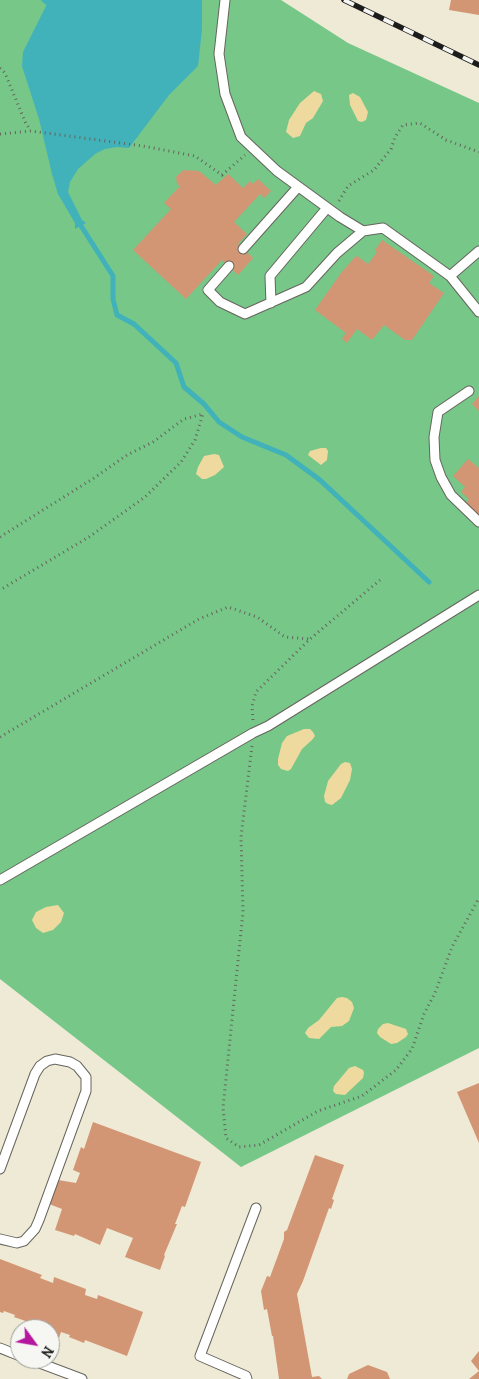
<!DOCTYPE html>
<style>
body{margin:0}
#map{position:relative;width:479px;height:1379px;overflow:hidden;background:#eeead5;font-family:Alegreya,serif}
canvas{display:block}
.north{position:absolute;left:10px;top:1319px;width:50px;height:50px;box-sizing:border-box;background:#f6f6f2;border:1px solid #9f9f9c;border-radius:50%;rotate:122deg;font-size:14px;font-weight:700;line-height:20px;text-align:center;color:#1c1c1c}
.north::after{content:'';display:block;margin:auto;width:18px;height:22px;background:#b5179e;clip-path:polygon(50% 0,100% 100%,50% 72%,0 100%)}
</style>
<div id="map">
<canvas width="479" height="1379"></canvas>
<div class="north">N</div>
</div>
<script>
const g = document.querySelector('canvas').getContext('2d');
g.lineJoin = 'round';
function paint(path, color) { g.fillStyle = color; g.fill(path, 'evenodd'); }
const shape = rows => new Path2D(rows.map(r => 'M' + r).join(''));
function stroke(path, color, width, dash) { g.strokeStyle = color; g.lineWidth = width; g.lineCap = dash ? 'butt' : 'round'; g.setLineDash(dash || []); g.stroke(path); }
const green = shape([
 [0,0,281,0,348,43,479,103,479,1048,241,1167,0,979]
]);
const sand = shape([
 [314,91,321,94,323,101,313,118,306,123,300,136,293,138,286,132,289,120,300,103],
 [353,93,360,97,368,112,366,120,362,122,358,121,350,105,349,95],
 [321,448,326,448,328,451,327,460,321,465,308,455,310,451],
 [214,454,219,455,224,467,215,475,206,479,202,479,196,474,198,467,204,456],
 [304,729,310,729,313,732,315,736,312,740,302,749,291,769,288,771,281,769,278,765,278,759,282,743,287,736],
 [345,762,350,763,352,769,350,780,341,798,332,805,328,804,325,802,324,796,328,781,341,764],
 [58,905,64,913,61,922,53,930,43,933,36,928,32,920,36,912,46,907],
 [342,997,347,998,352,1002,354,1008,349,1021,342,1026,331,1027,319,1039,309,1038,305,1033,308,1028,319,1020,337,998],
 [388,1023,406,1029,408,1034,406,1037,397,1043,391,1044,380,1037,377,1033,378,1029,383,1024],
 [355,1066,363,1070,364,1073,363,1078,345,1095,336,1094,333,1091,334,1086,349,1068]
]);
const water = shape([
 [49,0,202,0,202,29,198,66,169,95,129,148,117,147,105,149,95,154,78,169,70,182,68,192,82,220,86,223,75,229,75,223,58,194,52,174,39,119,22,66,23,52]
]);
const stream = shape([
 [44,0,52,6],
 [78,221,113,276,113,299,117,315,134,324,176,363,184,387,204,404,219,422,242,437,286,455,320,480,429,582]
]);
const building = shape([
 [451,0,479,0,479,15,449,10],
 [183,170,199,171,216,185,228,174,243,188,250,181,253,184,258,179,271,191,264,198,260,194,234,222,247,234,238,244,253,258,238,275,222,260,186,299,133,250,171,209,164,203,180,186,177,184,176,177],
 [382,240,434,276,429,283,444,293,412,340,405,340,384,325,372,340,357,329,347,343,342,339,346,333,315,310,341,273,355,257,357,256,368,264,377,252,375,250],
 [479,396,479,411,472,404],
 [468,459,479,468,479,515,465,504,469,499,461,492,465,487,453,476],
 [479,1083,479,1143,457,1092],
 [93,1122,201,1162,185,1207,182,1206,175,1224,177,1224,164,1255,165,1256,160,1270,125,1257,133,1238,107,1228,100,1245,75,1234,74,1236,55,1230,62,1209,49,1204,58,1180,76,1183,80,1173,73,1170,81,1147,84,1149],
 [315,1155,344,1165,332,1199,334,1200,331,1209,329,1208,303,1281,297,1294,312,1377,319,1376,322,1379,279,1379,273,1336,272,1336,267,1309,264,1310,261,1291,267,1276,270,1277,284,1239,284,1232,287,1230],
 [0,1259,42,1275,40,1278,53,1283,54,1277,86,1289,85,1295,97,1299,98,1295,143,1312,127,1356,85,1340,84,1343,69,1337,70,1335,61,1332,59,1338,50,1335,50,1329,42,1329,43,1326,38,1323,37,1325,14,1317,15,1315,4,1311,3,1313,0,1312],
 [479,1351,479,1379,469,1379,479,1371,471,1361],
 [368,1365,387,1372,390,1379,347,1379,349,1374]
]);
const path = shape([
 [0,68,5,73,26,124,31,130],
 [0,134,31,131,143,146,195,156,222,175,245,155],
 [339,201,348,186,374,170,391,149,395,137,403,125,420,123,446,140,479,152],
 [0,537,94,478,127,455,153,442,184,419,203,414,195,440,181,462,145,497,89,537,0,590],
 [253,720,252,706,256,692,310,639,380,580],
 [0,737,199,619,228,607,257,617,285,637,309,639],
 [252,746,241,837,243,912,223,1108,226,1138,239,1147,259,1145,318,1111,362,1096,396,1070,412,1049,424,1014,435,993,452,947,479,898]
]);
const lane = shape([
 [225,0,219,54,225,94,241,137,277,171,340,217,363,231],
 [243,249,298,187],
 [229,266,208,290,220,302,245,314,306,287,337,253,363,231,383,228,450,276,479,312],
 [450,276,479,251],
 [271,303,270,276,327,208],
 [469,391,438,412,434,437,435,460,441,477,451,495,479,522],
 [0,880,253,733,268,726,479,595],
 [0,1169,35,1074,40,1066,47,1061,55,1059,70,1062,77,1066,86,1077,86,1091,39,1220,35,1229,24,1241,17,1243,0,1239],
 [0,1348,20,1356],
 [29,1359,82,1379],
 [247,1379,246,1376,200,1356,256,1208]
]);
const rail = shape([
 [344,0,479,65]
]);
paint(green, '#76c788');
paint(sand, '#eeda9e');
paint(water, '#41b2ba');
stroke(stream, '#41b2ba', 5);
paint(building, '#d39674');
stroke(lane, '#66645d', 11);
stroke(path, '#66645d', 3, [1, 4]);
stroke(lane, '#fff', 9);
stroke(rail, '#1c1c1c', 5.5);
stroke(rail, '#f6f6f2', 4, [11]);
</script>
